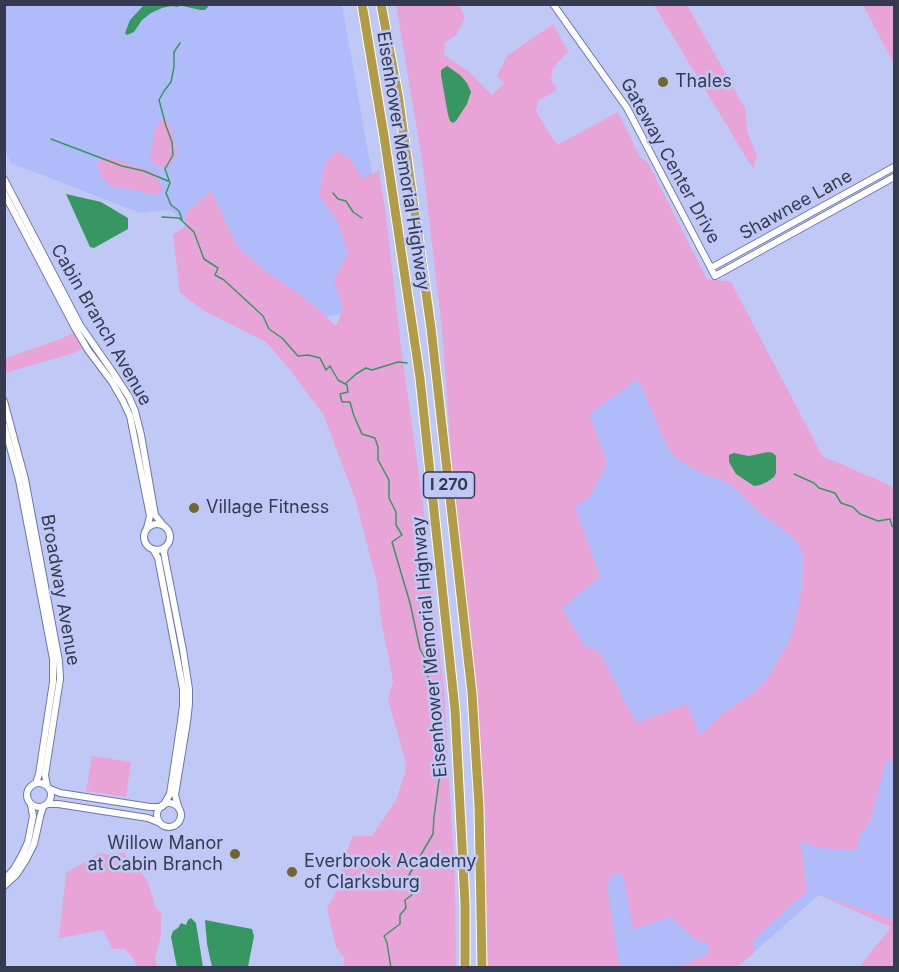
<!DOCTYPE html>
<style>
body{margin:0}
#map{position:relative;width:899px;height:972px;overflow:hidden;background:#c0c9f6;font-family:Inter,sans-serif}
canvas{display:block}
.frame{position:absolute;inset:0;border:6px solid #363a50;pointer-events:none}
</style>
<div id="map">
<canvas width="899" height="972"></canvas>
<div class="frame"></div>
</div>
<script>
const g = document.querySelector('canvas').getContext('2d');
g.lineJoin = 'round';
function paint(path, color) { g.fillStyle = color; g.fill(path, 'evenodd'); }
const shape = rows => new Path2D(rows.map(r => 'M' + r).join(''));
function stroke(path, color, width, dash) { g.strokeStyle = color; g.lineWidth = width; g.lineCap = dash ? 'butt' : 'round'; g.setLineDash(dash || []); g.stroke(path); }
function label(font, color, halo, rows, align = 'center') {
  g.font = font + ' Inter,sans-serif'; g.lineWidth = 5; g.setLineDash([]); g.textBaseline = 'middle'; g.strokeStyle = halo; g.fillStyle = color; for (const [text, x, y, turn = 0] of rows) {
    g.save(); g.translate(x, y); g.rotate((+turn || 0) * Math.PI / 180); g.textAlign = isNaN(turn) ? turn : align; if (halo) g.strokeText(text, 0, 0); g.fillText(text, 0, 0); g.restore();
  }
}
const built = shape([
 [4,5,342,5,395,304,309,320,233,256,169,210,140,213,11,163,4,148],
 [644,162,894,658,894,920,819,895,737,967,493,967,502,298]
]);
const green = shape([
 [396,5,459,5,465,17,457,34,445,43,444,55,469,72,492,95,504,83,497,76,507,56,553,24,568,51,553,68,551,79,557,90,538,101,536,112,557,145,618,112,640,157,648,163,707,279,731,282,823,457,834,461,894,487,894,761,886,760,870,822,859,836,857,850,820,848,800,841,807,891,753,940,754,953,737,967,677,967,708,954,708,943,696,940,670,917,633,930,623,874,613,873,607,886,615,941,620,967,488,967,442,329,422,160],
 [638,379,668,448,675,457,693,469,726,482,735,488,761,514,789,534,797,542,803,555,802,584,798,611,791,637,785,648,767,679,753,693,723,713,700,735,687,704,636,723,600,654,589,646,587,651,562,608,600,577,575,507,590,496,607,463,589,414],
 [654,5,687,5,746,110,747,132,757,155,753,169],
 [863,5,894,5,894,64],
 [163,117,171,127,177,152,172,163,165,169,152,163,150,157,154,132],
 [336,151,350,159,363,179,379,170,386,215,401,347,423,504,444,690,455,878,456,967,343,967,345,959,336,947,327,908,342,881,342,862,353,836,372,836,396,800,405,773,406,763,388,699,393,681,381,620,377,583,355,498,323,414,286,365,266,342,203,310,180,293,173,234,184,228,187,212,211,191,237,246,265,271,303,296,336,326,343,309,334,280,348,252,337,220,319,196,325,163],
 [109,157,156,173,163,191,155,195,125,188,110,186,100,174,97,162],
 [74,332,85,348,74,353,5,373,5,358,61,339],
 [92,756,131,762,126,797,86,791],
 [123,852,148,881,155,906,161,913,161,936,155,958,157,967,137,967,134,959,125,949,112,949,103,930,59,938,66,873,100,853,110,855],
 [819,895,894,920,894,967,859,967,891,927]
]);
const water = shape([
 [144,5,207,4,208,7,205,10,200,10,179,5,178,7,171,6,162,8,151,13,142,20,134,32,127,35,125,33,130,20],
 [447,66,460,75,467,83,471,92,467,104,456,121,453,123,450,121,448,115,441,75,441,70],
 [66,194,101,202,128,218,128,229,94,248,90,247],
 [768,452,773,453,776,456,776,473,774,477,767,482,760,485,754,486,736,474,729,462,729,455,734,453,749,456],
 [191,918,196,923,203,967,177,967,171,937,173,931,178,928,181,923,186,925,188,920],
 [205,920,252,929,254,936,248,967,212,967,207,944]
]);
const stream = shape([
 [180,43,174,52,174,67,171,82,164,91,159,100,166,126,172,142,173,155,165,169,170,183,166,193,171,205,179,211,182,220],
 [51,139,122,166,144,171,168,181],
 [333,193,338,199,346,201,353,212,362,218],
 [162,217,179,218,194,232,204,259,218,268,215,275,224,280,263,316,269,329,282,338,298,356,308,355,320,358,326,370,330,366,338,380,347,385,348,392,340,394,342,402,350,402,354,416,362,434,375,438,378,447,378,460,389,480,389,498,396,512,396,525,402,535,392,542,410,603,420,649,425,658,424,666,436,698,441,765,434,817,433,834,409,875,413,894,405,900,406,908,400,915,400,924,384,936,387,943,391,968],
 [346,383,356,374,366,368,372,370,398,362,407,363],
 [794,474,814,483,819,488,835,493,841,503,853,507,860,514,878,521,890,519,892,526,894,527]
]);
const minor = shape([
 [553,4,627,108,715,276,894,177],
 [4,179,80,325,112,371,129,397,135,411,141,435,155,515,163,525],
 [4,193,75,328,88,350,112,382,123,401,130,416,150,516,147,528],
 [711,268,894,167],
 [4,401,25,479,59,661,60,679,45,775,47,786],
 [4,425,19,480,53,659,53,682,39,774,36,783],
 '144 537a13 13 0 1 1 26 0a13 13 0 1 1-26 0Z',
 [165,547,164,553,183,650,189,689,189,704,187,722,175,795,179,809],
 [153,549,158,558,183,689,183,705,181,721,170,794,163,806],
 '27 795a12 12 0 1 1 24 0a12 12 0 1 1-24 0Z',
 [50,789,60,793,150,807,161,807],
 '157 815a12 12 0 1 1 24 0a12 12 0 1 1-24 0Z',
 [48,804,58,804,148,818,160,823],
 [4,880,14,869,22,855,28,842,33,816,31,805],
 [4,886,16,875,26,860,34,844,40,817,43,807]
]);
const highway = shape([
 [362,4,384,136,420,378,455,710,465,904,465,968],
 [381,4,398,95,431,328,472,693,479,807,482,968]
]);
const markers = [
 [663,82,6,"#716532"],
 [194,508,6,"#716532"],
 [235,854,6,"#716532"],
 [292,872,6,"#716532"]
];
const shields = [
 [449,485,51]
];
const shieldNames = [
 ["I 270",449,485]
];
const poiNames = [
 ["Thales",675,82],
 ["Village Fitness",206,508],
 ["Willow Manor",223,844,"right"],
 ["at Cabin Branch",223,865,"right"],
 ["Everbrook Academy",304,862],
 ["of Clarksburg",304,883]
];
const streetNames = [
 ["Eisenhower Memorial Highway",403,161,81],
 ["Gateway Center Drive",670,161,61],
 ["Shawnee Lane",796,205,-29],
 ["Cabin Branch Avenue",101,325,60],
 ["Broadway Avenue",60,590,80],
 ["Eisenhower Memorial Highway",430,647,-95]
];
paint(built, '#b0bbf9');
paint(green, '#e8a4d7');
paint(water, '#369762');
stroke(stream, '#369762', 1.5);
stroke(minor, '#6d76a8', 8);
stroke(highway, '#fff', 11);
stroke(minor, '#fff', 6);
stroke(highway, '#b29d46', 9);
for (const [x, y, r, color] of markers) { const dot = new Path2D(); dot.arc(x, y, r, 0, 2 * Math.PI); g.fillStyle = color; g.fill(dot); stroke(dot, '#c0c9f6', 2); }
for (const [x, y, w] of shields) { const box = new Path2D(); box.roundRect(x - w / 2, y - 13, w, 26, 4.5); g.fillStyle = '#c0c9f6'; g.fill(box); stroke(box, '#363a50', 1.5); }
label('bold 16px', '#363a50', null, shieldNames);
label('18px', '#363a50', '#c0c9f6', poiNames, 'left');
label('18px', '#363a50', '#c0c9f6', streetNames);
</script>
